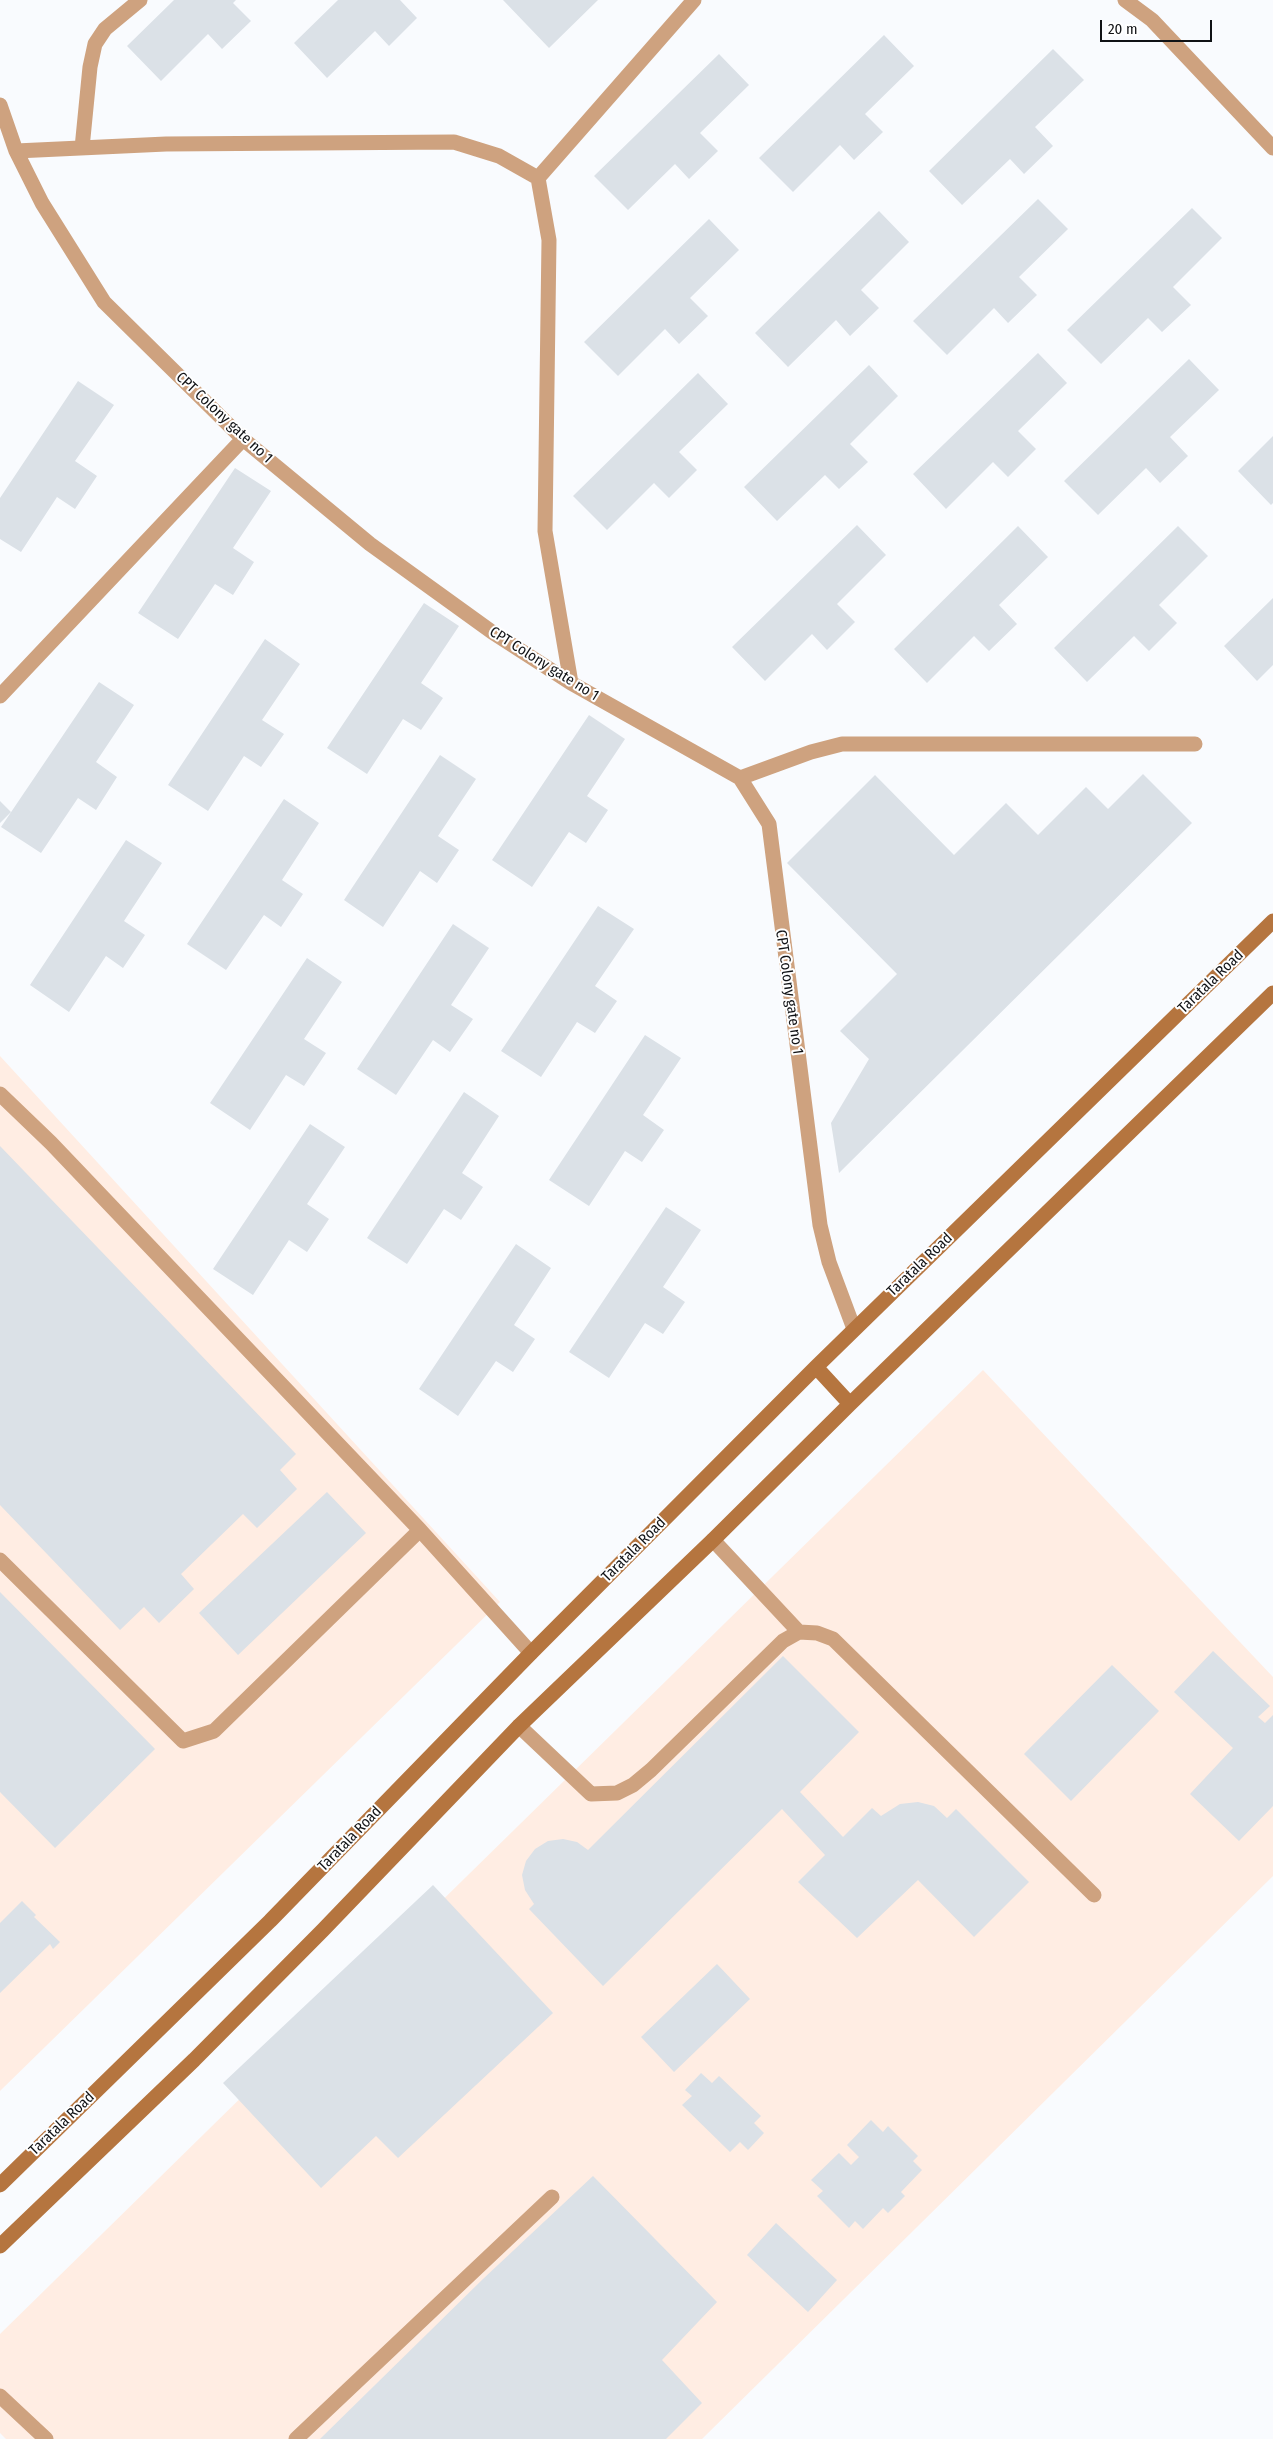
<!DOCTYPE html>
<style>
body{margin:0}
#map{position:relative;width:1273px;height:2439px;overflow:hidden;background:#f9fbfe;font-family:"Fira Sans Condensed",sans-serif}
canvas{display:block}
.scale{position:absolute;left:1100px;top:20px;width:112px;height:22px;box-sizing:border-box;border:2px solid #101215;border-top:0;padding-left:6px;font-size:15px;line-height:18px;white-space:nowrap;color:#101215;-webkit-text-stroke:4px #fff;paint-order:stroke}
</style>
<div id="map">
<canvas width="1273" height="2439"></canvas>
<div class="scale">20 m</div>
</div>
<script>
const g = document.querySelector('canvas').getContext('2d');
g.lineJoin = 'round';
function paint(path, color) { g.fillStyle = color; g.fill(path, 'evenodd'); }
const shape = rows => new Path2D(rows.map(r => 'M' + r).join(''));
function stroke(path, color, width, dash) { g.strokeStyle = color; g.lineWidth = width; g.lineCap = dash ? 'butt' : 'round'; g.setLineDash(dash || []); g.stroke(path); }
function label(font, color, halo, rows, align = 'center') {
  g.font = font + ' "Fira Sans Condensed",sans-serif'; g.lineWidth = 4; g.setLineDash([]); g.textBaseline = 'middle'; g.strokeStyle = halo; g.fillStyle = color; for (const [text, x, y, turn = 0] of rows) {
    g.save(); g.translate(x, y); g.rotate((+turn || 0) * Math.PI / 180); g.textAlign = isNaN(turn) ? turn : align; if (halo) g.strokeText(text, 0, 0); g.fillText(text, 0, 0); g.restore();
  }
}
const industrial = shape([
 [0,1056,500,1602,0,2091],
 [983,1370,1273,1677,1273,1876,702,2439,6,2439,0,2433,0,2334]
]);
const building = shape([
 [174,0,236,0,233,3,251,21,222,49,208,34,161,81,127,46],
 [338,0,400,0,417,18,389,46,375,31,327,78,294,43],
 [503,0,598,0,549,48],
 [884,35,914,66,865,114,883,132,854,160,840,145,793,192,759,158],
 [1053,49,1084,80,1035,127,1053,146,1024,174,1010,159,962,205,929,171],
 [719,54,749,85,700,133,718,151,689,179,675,164,628,210,594,176],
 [1038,199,1068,229,1019,277,1037,295,1008,323,994,308,947,355,913,321],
 [1192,208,1222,238,1173,287,1191,305,1162,332,1148,318,1101,364,1067,330],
 [879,211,909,242,861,290,879,308,850,336,836,320,788,367,755,333],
 [709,219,739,250,690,298,708,316,679,344,665,329,618,376,584,342],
 [1038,353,1067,383,1018,431,1036,449,1008,477,993,462,946,509,913,474],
 [1189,359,1219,390,1170,437,1188,456,1160,483,1146,468,1098,515,1064,481],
 [869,365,898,396,850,444,868,462,839,489,825,475,777,521,744,487],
 [698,373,728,404,679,452,697,470,669,498,654,483,607,530,573,496],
 [78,381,114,405,75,461,97,476,75,509,57,497,21,552,0,539,0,498],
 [1273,436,1273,503,1271,505,1238,471],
 [235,468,271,491,233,548,254,562,233,595,215,584,178,639,138,613],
 [857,525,886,555,837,604,855,622,827,650,812,634,765,681,732,647],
 [1018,526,1048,557,999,605,1017,624,989,651,974,636,927,683,894,649],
 [1178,526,1208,556,1159,605,1177,623,1149,651,1134,636,1087,682,1054,648],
 [1273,598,1273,665,1257,681,1224,646],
 [424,603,459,626,421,683,443,698,421,730,403,719,367,774,327,748],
 [265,639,300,664,262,720,284,734,261,767,244,756,208,811,168,785],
 [99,682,134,705,96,762,117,777,96,810,78,798,41,853,1,827],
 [589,715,625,739,587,796,608,810,586,843,569,832,532,887,492,860],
 [440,755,476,779,438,836,459,850,437,883,420,871,383,927,344,900],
 [1143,774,1192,823,839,1173,831,1123,869,1059,840,1031,897,974,787,863,875,775,954,855,1006,803,1038,835,1086,787,1108,809],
 [284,799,319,823,282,880,303,894,281,927,264,915,226,970,187,944],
 [0,801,11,812,0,823],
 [126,840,162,863,124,921,145,935,123,968,106,956,69,1012,30,985],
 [598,906,634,929,595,986,617,1001,595,1033,577,1022,541,1077,501,1051],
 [453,924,489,948,451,1005,473,1019,450,1052,433,1040,396,1095,357,1069],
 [307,958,342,982,304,1039,326,1053,304,1086,286,1075,250,1130,210,1103],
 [645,1035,681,1058,643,1115,664,1130,642,1162,625,1151,589,1206,549,1180],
 [464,1092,499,1116,462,1173,483,1187,461,1220,444,1209,407,1264,367,1238],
 [310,1124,345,1147,307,1204,329,1219,307,1252,289,1240,253,1295,213,1269],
 [0,1146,296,1454,280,1470,297,1489,257,1528,243,1514,181,1574,194,1589,159,1623,144,1607,120,1630,0,1505],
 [666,1207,701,1230,663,1287,685,1302,663,1334,645,1323,609,1378,569,1352],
 [516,1244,551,1268,514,1325,535,1339,513,1372,496,1361,458,1416,419,1389],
 [327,1492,366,1533,238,1655,199,1613],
 [0,1592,155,1749,55,1848,0,1792],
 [1213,1651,1270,1706,1258,1717,1265,1723,1273,1715,1273,1806,1239,1841,1190,1794,1233,1748,1174,1692],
 [783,1656,859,1732,800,1792,843,1837,872,1808,881,1816,900,1804,918,1802,934,1806,947,1818,956,1809,1029,1882,974,1937,918,1880,857,1938,798,1882,825,1855,782,1809,603,1986,529,1909,534,1904,525,1890,522,1875,526,1861,535,1849,548,1841,563,1839,577,1842,588,1850],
 [1112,1665,1159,1711,1071,1801,1024,1754],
 [433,1885,553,2013,398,2158,376,2136,321,2188,223,2083],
 [22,1901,36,1915,34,1917,60,1942,53,1949,50,1944,0,1993,0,1923],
 [717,1964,750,1999,674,2072,641,2037],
 [701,2073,712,2083,719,2076,761,2116,754,2123,764,2133,748,2150,740,2142,730,2152,682,2105,692,2096,685,2090],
 [871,2120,883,2132,888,2126,918,2156,913,2161,922,2170,901,2192,905,2196,888,2213,883,2208,863,2229,855,2221,849,2228,817,2196,823,2191,811,2180,839,2153,851,2165,859,2157,847,2145],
 [593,2176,717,2302,662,2360,702,2403,666,2439,320,2439,483,2279],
 [776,2223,837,2280,808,2312,747,2255]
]);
const service = shape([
 [0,1094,51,1143,420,1530,531,1653],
 [713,1540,799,1632],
 [0,1560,183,1741,214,1731,420,1530],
 [519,1726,591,1794,617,1793,633,1785,651,1770,783,1641,799,1632,817,1633,833,1639,1094,1895],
 [0,2396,46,2439],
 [296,2439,552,2197]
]);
const minor = shape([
 [1125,0,1152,20,1273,148],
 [0,105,16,151,42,203,104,302,243,439,370,544,492,632,571,683,740,778,769,824,820,1225,829,1262,854,1329],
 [82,148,90,67,95,44,105,29,140,0],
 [16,151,166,144,454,142,499,156,538,178,549,240,545,531,571,683],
 [538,178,694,0],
 [0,696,243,439],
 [740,778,811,752,842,744,1195,744]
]);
const secondary = shape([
 [816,1367,850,1404],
 [0,2185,270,1921,531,1653,816,1367,1273,921],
 [0,2246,194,2060,323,1930,519,1726,713,1540,850,1404,1273,993]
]);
const streetNames = [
 ["CPT Colony gate no 1",224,418,43],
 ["CPT Colony gate no 1",544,664,32],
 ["Taratala Road",1211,982,-44],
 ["CPT Colony gate no 1",789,992,82],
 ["Taratala Road",920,1265,-44],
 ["Taratala Road",634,1550,-45],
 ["Taratala Road",350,1839,-46],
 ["Taratala Road",62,2124,-44]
];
paint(industrial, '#ffede3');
paint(building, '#dbe1e7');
stroke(service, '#cea27f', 15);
stroke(minor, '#cea27f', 15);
stroke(secondary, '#b5753f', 15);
label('15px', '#101215', '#fff', streetNames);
</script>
